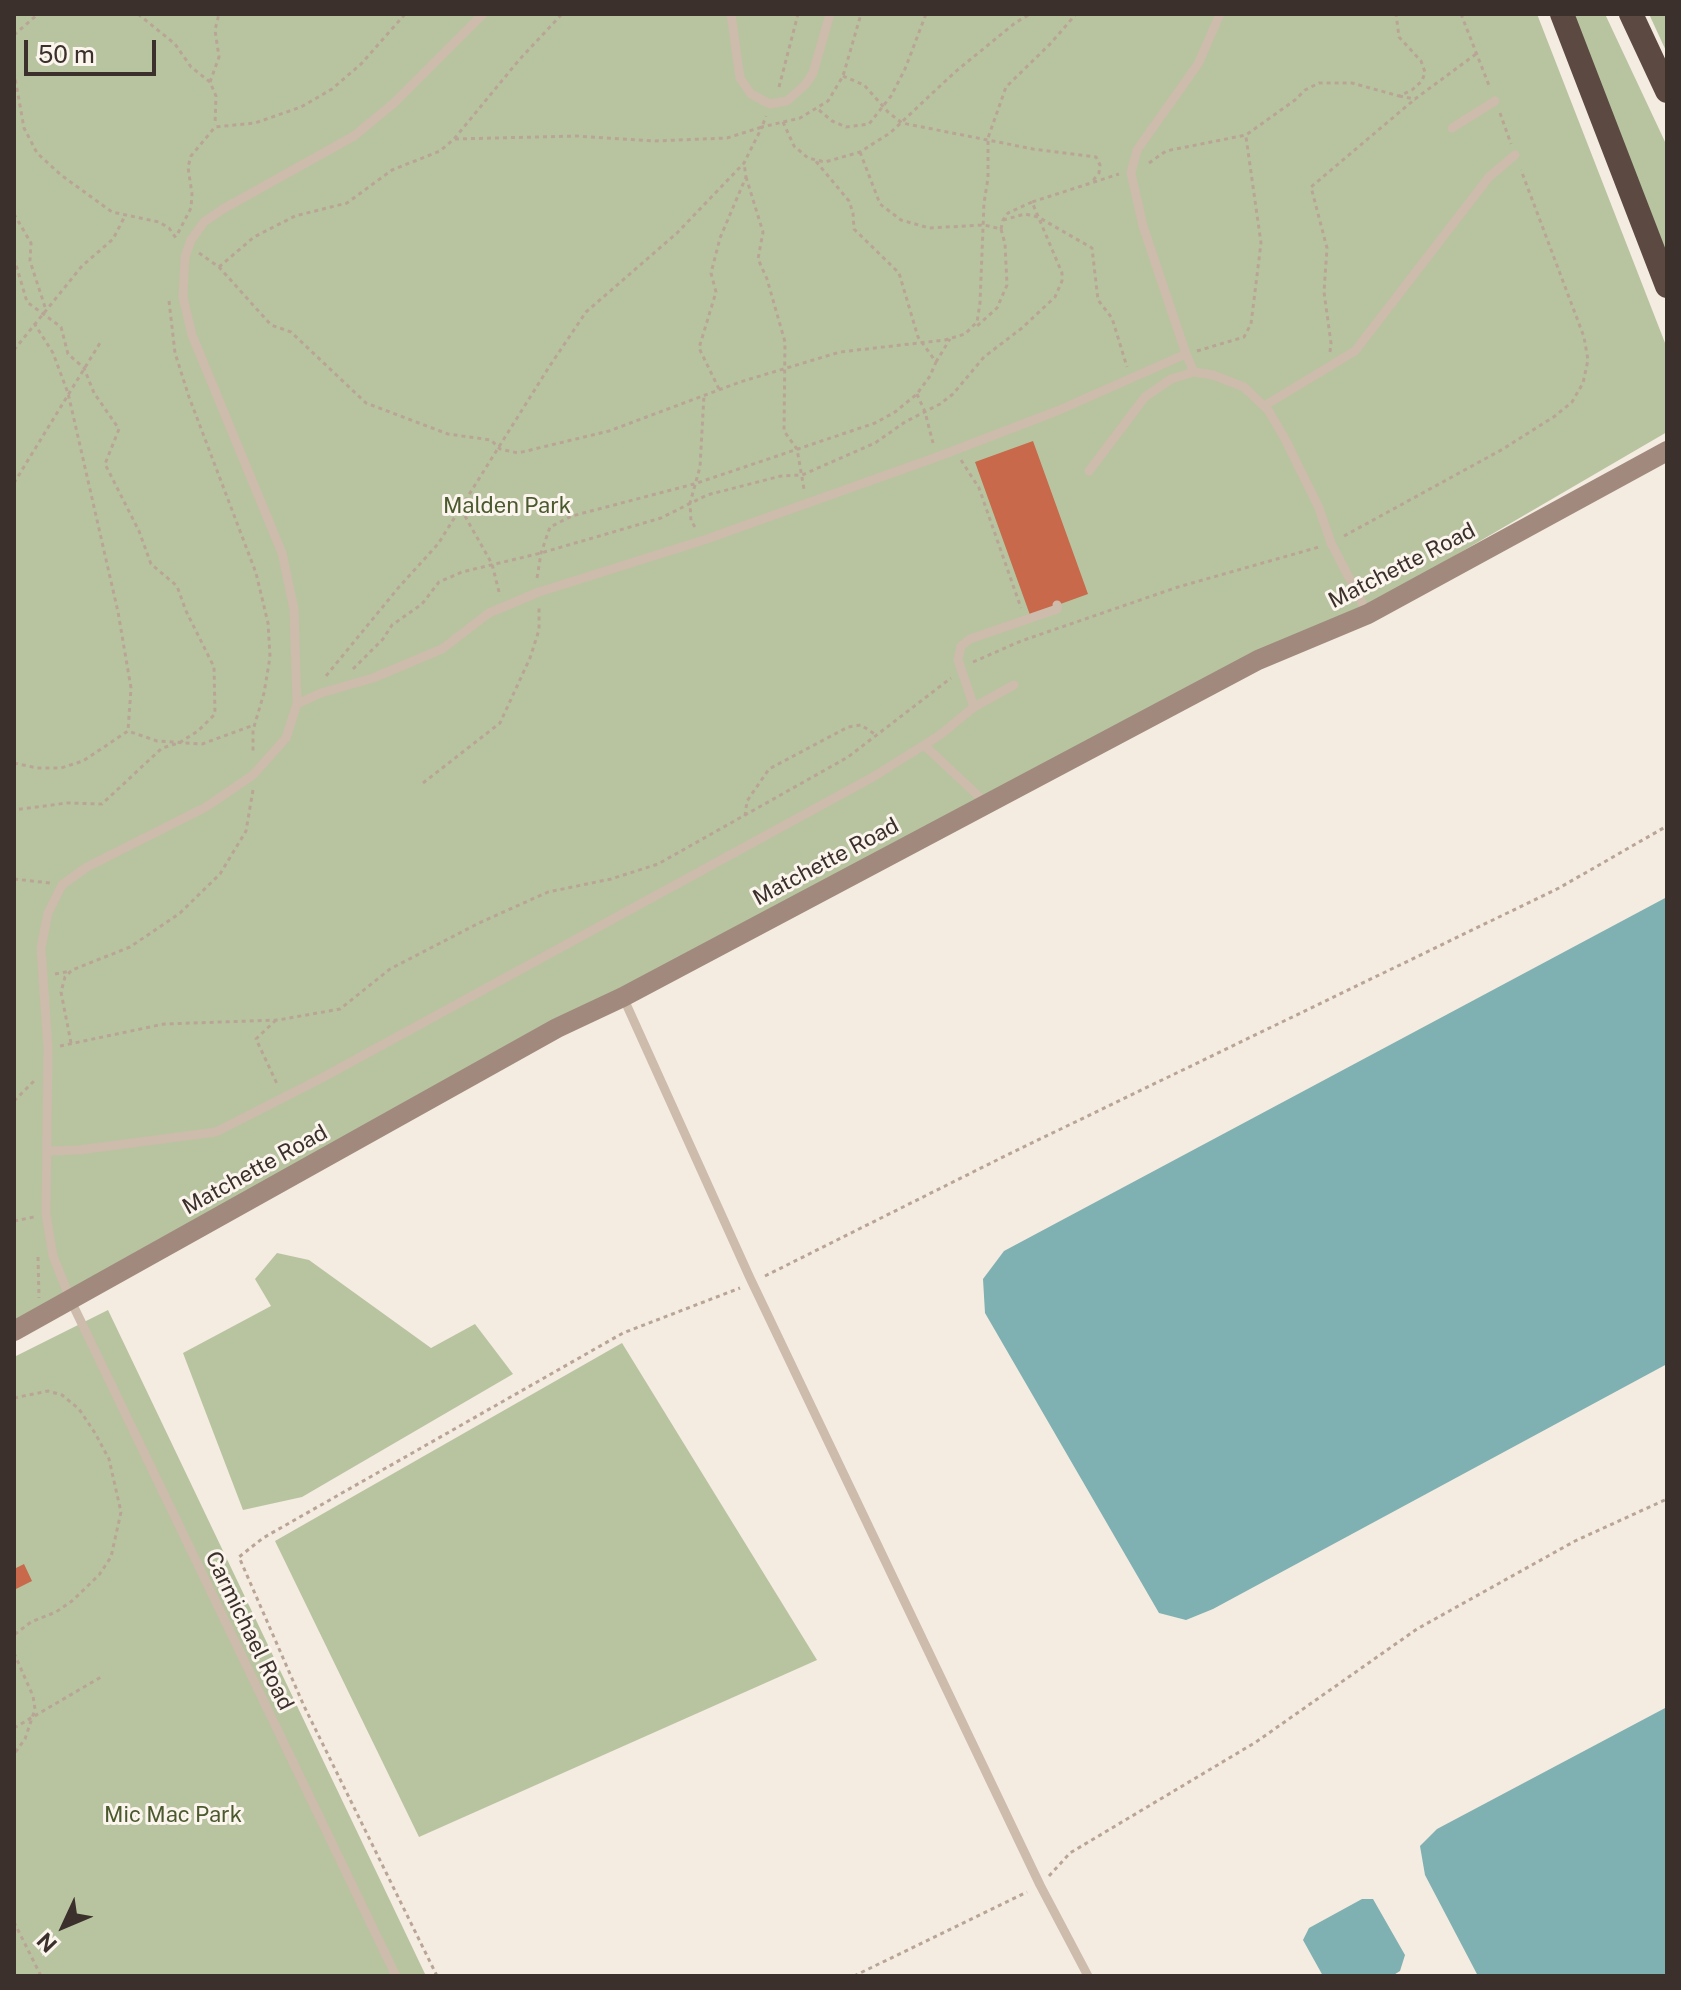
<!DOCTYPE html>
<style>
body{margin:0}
#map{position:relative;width:1681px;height:1990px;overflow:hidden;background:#f4ebe1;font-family:"Public Sans",sans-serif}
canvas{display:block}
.frame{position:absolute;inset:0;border:16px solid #3b302b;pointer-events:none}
.north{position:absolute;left:24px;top:1886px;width:80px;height:80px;-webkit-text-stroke:6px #fbf5ee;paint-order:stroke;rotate:226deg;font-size:22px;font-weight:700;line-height:32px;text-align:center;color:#3b302b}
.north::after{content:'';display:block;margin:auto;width:28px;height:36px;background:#3b302b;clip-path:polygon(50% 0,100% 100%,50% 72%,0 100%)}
.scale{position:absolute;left:24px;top:40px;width:132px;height:36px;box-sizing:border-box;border:4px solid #3b302b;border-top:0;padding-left:10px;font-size:24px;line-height:28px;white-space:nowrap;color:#3b302b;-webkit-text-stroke:6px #fbf5ee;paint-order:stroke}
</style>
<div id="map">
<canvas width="1681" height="1990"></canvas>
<div class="frame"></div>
<div class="north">N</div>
<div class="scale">50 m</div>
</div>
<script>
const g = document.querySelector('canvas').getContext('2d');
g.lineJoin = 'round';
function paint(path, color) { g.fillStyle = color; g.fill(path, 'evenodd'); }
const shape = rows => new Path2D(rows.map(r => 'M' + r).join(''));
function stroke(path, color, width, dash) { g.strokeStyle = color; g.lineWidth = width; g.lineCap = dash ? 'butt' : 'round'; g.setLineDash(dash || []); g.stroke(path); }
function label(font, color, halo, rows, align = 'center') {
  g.font = font + ' "Public Sans",sans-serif'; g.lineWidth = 6; g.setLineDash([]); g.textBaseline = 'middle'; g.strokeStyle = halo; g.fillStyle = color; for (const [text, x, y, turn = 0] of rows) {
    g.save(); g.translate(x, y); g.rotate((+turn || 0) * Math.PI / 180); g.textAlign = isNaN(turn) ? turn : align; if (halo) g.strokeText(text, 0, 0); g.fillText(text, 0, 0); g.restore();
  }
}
const green = shape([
 [14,14,1537,14,1667,348,1667,432,1432,569,14,1329],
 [1574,14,1605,14,1667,146,1667,254],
 [1649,14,1667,14,1667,53],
 [277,1253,309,1260,431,1348,475,1324,513,1374,302,1497,243,1510,183,1353,271,1306,255,1279],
 [108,1310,426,1976,14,1976,14,1357],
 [622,1343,817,1660,419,1837,275,1541]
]);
const water = shape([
 [1667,897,1667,1364,1213,1609,1186,1620,1159,1613,985,1313,983,1279,1004,1251],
 [1667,1707,1667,1976,1478,1976,1425,1875,1420,1846,1437,1829],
 [1362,1899,1373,1899,1405,1955,1400,1971,1392,1976,1323,1976,1303,1940,1309,1928]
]);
const building = shape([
 [1033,441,1088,594,1030,615,975,462],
 [24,1564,32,1581,14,1590,14,1569]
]);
const path = shape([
 [138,14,175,44,191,67,210,82,216,96,215,125],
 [1461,14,1490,88],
 [14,35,38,14],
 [14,72,24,128,37,153,61,175,112,212,159,222,169,228,176,238],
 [843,76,864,85,888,112,902,123,1033,149,1096,157,1100,165,1099,173,1091,183],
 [210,82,219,57,215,30,219,14],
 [779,87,798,14],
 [1399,96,1415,99,1476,54],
 [819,110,832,121,846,127,869,124,891,96,905,69,926,14],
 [1500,113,1511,144],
 [783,122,794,146,808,158,825,162,860,152,890,133,955,72,1015,23,1030,14],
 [455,139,577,136,654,141,727,138,762,127,766,116],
 [860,152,880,204,901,220,929,228,984,225,1001,229,1005,244,1007,285,997,308,977,326],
 [1149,163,1166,151,1246,135,1295,100,1305,90,1319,83,1352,83,1399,96,1412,90,1422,81,1425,72,1421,61,1399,37,1396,14],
 [746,177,763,232,758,259,767,279,785,342,784,431,797,449,804,489],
 [14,214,31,243,30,261,45,307],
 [1003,220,1025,214,1038,217,1092,248,1098,300,1112,318,1127,367],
 [1001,229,1003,220,1008,213,1032,202],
 [178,233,191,208,192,194,188,167,191,156,215,127,255,123,301,107,332,89,361,64,405,14],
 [199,253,219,267,271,325,291,332,366,403,448,434,491,440,500,449,518,453,609,431,740,382,840,352,945,340,965,334,977,322,980,303,984,203,988,178,988,138,1006,87,1051,43,1076,14],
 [14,258,27,302,61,327,68,354,84,368,94,393,119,429,105,464,139,531,151,564,177,586,186,611,214,667,215,714,198,731,179,743,162,748,102,804,67,803,14,810],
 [219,267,254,237,295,216,347,203,392,170,440,151,454,139,519,60,562,14],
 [169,301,175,353,189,397,256,573,268,623,270,657,264,693,253,730,253,754],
 [34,323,53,353,68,393,118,612,131,688,128,731],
 [14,350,82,266,113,239,125,216],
 [1197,351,1244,337,1251,324,1261,243,1246,137],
 [1330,352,1331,343,1324,292,1327,248,1311,187,1415,99],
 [936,362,950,339],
 [719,389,699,348,716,292,711,273,720,238,746,177,744,163],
 [917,394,925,412,933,443],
 [961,460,979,488,1021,608],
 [14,483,100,343],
 [461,509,492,564,500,596],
 [695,527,691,521,690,503,700,467,704,395],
 [1344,536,1503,449,1555,416,1572,402,1583,383,1588,360,1584,337,1521,170],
 [537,578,541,553,550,527,572,516,694,484,875,423,895,412,917,394,930,376,936,362,918,337,899,273,854,229,853,213,849,201,814,159],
 [973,662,1021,641,1178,587,1319,547],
 [353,669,383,639,392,625,422,604,439,582,462,572,541,553,661,518,707,495,781,476,802,475,875,443,905,422,940,404,953,394,984,357,1022,328,1055,297,1062,281,1062,273,1032,202,1119,174],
 [326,676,399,587,438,544,549,367,586,312,677,233,744,163,762,127,800,118,828,101,843,76,861,14],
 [14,763,37,768,61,768,83,761,128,731,157,741,202,744,254,725],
 [423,783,500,723,530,658,539,630,539,606],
 [745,816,747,801,769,769,848,727,861,725,876,735],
 [14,879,50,883],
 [55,974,71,971],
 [276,1020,256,1039,278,1086],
 [71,1043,61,992,65,977,72,970,130,947,180,913,220,874,246,831,253,790],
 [60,1046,164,1024,278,1020,340,1009,390,969,479,923,548,892,611,879,658,864,848,757,951,678],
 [14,1101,34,1081],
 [14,1221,34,1217],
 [38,1257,39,1298],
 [765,1276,1007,1155,1559,888,1667,826],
 [14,1398,48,1391,62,1395,79,1409,95,1433,109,1459,121,1512,111,1557,99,1575,72,1601,56,1612,31,1622,14,1635],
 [14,1653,33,1696,35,1709,25,1739,14,1754],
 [14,1728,101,1677],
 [1049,1876,1070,1853,1256,1742,1417,1629,1575,1541,1667,1499],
 [14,1922,41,1976],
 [437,1976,304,1706,239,1557,263,1538,623,1333,740,1288],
 [854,1976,1027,1892]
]);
const service = shape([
 [731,14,740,78,751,94,770,104,787,101,806,84,813,73,830,14],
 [1452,128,1495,101],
 [1186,354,1143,226,1131,173,1137,150,1198,64,1220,14],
 [1264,406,1355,351,1489,177,1515,155],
 [1089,471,1145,397,1171,379,1194,372,1213,375,1244,387,1268,410,1284,437,1319,508,1331,543,1368,614],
 [297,704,321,693,373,678,442,649,489,613,539,592,704,540,937,457,1057,411,1186,354,1194,372],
 [974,707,958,660,961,646,970,639,1057,609,1057,605],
 [924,745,987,804],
 [623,997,750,1278,1040,1885,1088,1976],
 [48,1151,79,1150,216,1132,320,1079,873,777,940,735,974,707,1014,685],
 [396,1976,71,1301,53,1256,46,1214,48,1048,41,948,48,913,62,885,87,867,206,807,253,775,286,738,297,704,294,609,282,553,192,335,183,297,185,257,191,240,204,222,223,209,354,136,394,103,483,14]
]);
const secondary = shape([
 [14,1331,557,1028,623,997,1258,660,1368,614,1667,451]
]);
const motorway = shape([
 [1562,14,1667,286],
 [1631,14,1667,91]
]);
const parkNames = [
 ["Malden Park",507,506],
 ["Mic Mac Park",173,1815]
];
const streetNames = [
 ["Matchette Road",1402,566,-27],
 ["Matchette Road",826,862,-28],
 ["Matchette Road",255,1170,-29],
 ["Carmichael Road",249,1631,64]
];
paint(green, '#b8c4a0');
paint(water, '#7fb0b2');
paint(building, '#c8694b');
stroke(path, '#b9a596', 3, [4, 4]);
stroke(service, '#cdbbac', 9);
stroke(secondary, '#a18a7d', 20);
stroke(motorway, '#5c4a42', 24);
label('22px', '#4a5a2e', '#fbf5ee', parkNames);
label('22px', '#3b302b', '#fbf5ee', streetNames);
</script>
